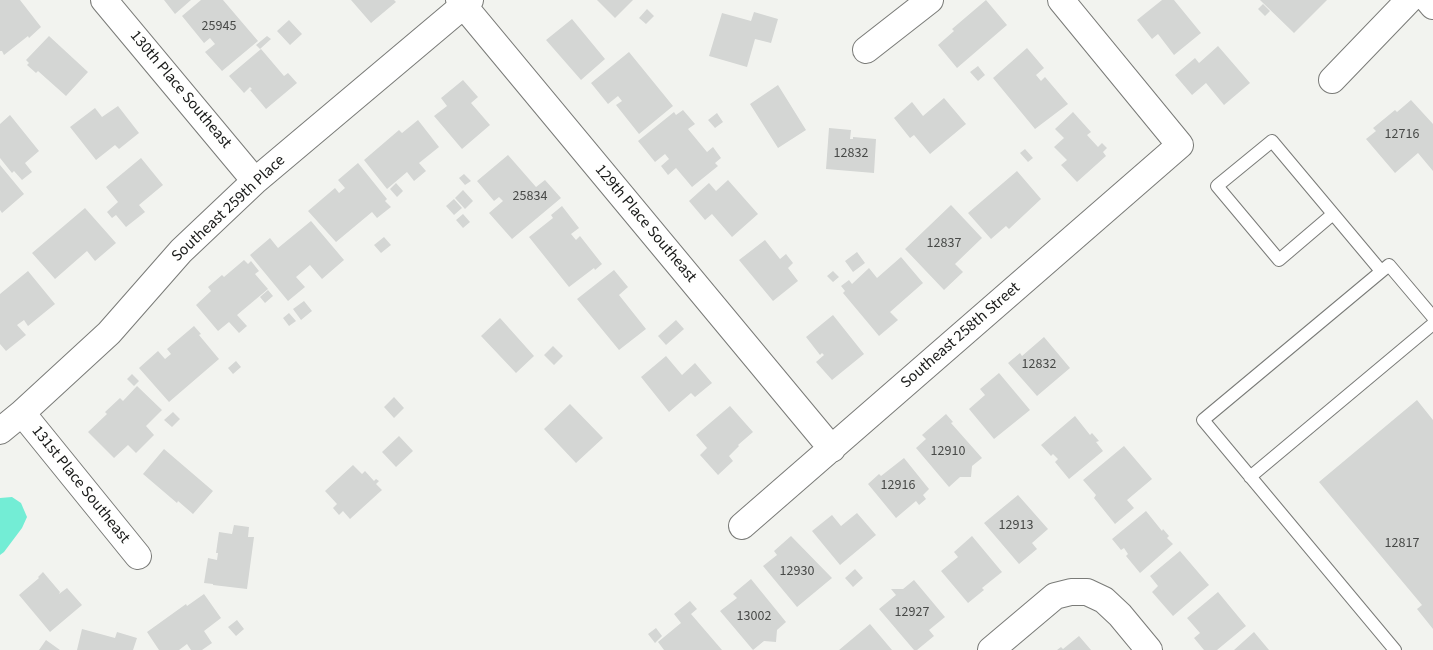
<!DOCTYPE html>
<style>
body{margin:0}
canvas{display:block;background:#f2f3ef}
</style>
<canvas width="1433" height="650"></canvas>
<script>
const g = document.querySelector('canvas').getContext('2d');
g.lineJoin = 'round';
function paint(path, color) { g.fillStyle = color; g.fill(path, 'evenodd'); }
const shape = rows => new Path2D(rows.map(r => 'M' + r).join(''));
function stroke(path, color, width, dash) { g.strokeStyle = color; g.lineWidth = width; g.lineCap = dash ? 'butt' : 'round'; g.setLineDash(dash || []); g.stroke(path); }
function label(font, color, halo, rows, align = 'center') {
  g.font = font + ' "Source Sans 3",sans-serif'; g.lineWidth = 4.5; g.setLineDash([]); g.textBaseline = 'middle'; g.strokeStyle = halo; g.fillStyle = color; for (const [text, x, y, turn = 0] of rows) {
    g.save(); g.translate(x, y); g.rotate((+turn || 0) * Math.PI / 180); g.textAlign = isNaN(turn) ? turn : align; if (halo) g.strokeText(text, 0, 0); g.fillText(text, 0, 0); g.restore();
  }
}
const water = shape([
 [12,497,21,503,27,517,22,528,4,552,0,555,0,498]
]);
const building = shape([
 [0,0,20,0,41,27,29,38,28,36,4,55,2,51,0,51],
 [164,0,191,0,175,14],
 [201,0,223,0,258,41,222,71,205,52,215,44,210,38,204,43,182,16],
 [351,0,394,0,396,2,371,23],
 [597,0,633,0,615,18],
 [986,0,1007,25,957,68,938,45,954,31,952,29],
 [1162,0,1174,0,1201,33,1174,55,1158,34,1152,39,1137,20],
 [1260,0,1327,0,1294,33],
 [1263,4,1270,11,1265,16,1258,9],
 [647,9,654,16,646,24,639,18],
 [754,12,778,19,771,43,755,39,747,67,709,56,722,13,751,21],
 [572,19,605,59,581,80,546,40],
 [289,20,302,34,290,45,277,31],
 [49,36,88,72,66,96,38,71,36,73,27,65,29,63,26,60],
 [267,36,271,39,260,49,256,45],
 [1218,46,1250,83,1224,105,1206,83,1192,95,1175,75,1195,58,1199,63],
 [1027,48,1044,68,1036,75,1041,81,1045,77,1068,104,1035,129,993,78],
 [261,49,284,76,288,73,297,83,266,109,250,90,252,89,250,87,244,93,229,76],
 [629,52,673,106,639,134,616,105,622,101,618,96,608,104,591,83],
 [978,66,985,75,978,81,970,72],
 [463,80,478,97,471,103,490,125,462,149,434,116,447,106,441,98],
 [778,85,806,130,778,148,750,104],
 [944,98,966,124,930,154,914,135,910,138,894,118,912,102,923,116],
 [1411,100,1433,124,1433,171,1418,153,1395,173,1366,139,1376,131,1373,128,1395,110,1397,112],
 [118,106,139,133,119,149,115,145,96,160,70,127,95,108,102,117],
 [683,110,695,124,688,129,707,152,713,147,721,158,715,163,718,166,692,187,676,168,668,175,661,166,669,159,665,154,655,162,638,141,674,112,676,115],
 [1073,112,1091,132,1087,135,1098,147,1102,143,1107,148,1103,152,1106,156,1077,182,1061,165,1067,160,1054,147,1064,138,1055,129],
 [717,113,723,122,715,128,708,120],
 [10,115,39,151,25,163,32,172,22,180,14,171,12,173,0,158,0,124],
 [418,120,439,147,419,163,426,171,414,181,407,172,387,189,364,160,399,130,402,133],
 [829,128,851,130,850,139,853,139,853,137,876,139,874,173,826,169],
 [1025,149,1033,158,1028,162,1020,153],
 [508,155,536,187,545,180,561,198,512,239,489,213,503,201,499,197,494,201,477,181],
 [141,158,163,185,139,205,145,212,126,227,116,215,112,218,107,212,118,202,106,187],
 [358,163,387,199,385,201,391,207,377,218,372,212,336,242,308,211,335,188,339,193,345,188,338,180],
 [0,165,24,194,2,213,0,210],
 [1017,171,1041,199,1009,229,1006,226,991,239,968,213],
 [464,174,471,181,465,185,459,178],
 [728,180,758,214,732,237,712,214,705,220,689,201,709,183,716,191],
 [396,183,403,191,397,197,390,189],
 [463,190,473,201,465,209,455,198],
 [454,199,462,208,454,215,446,206],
 [951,205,982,238,955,264,963,272,944,290,905,249],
 [562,206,579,228,571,234,576,240,580,236,602,264,595,270,594,268,569,287,529,237,553,218,551,215],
 [85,208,116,243,95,261,87,251,55,279,32,253],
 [463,214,470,222,463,228,456,220],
 [311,221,344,260,322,279,310,265,296,277,305,287,288,301,250,255,270,238,278,248],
 [384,237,391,245,381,253,374,245],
 [765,240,780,259,786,254,793,263,788,268,798,281,773,301,739,260],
 [857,252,865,263,853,272,845,261],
 [901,257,923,283,890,312,898,320,879,336,843,293,845,291,841,286,849,280,852,284,869,268,877,278],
 [244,260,248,264,251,261,259,271,255,274,268,289,237,315,247,326,239,333,229,322,218,331,196,305,211,291,208,287,222,275,224,277],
 [614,270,628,287,619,295,646,329,619,350,577,299],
 [28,271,55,304,28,326,24,320,17,325,26,335,6,351,0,344,0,294],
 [833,271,839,277,833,282,827,276],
 [268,290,273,296,265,303,260,297],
 [304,301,312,311,301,320,293,309],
 [289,313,296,321,289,326,283,318],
 [833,315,864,354,832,380,816,362,824,355,822,353,820,355,806,337],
 [500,318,534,356,516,373,481,336],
 [676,320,684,329,666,345,658,336],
 [194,326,201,334,199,335,219,359,169,402,139,368,158,351,165,359,171,354,167,349],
 [1044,337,1070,368,1037,396,1008,363,1020,353,1022,356],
 [553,346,563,356,554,365,544,355],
 [666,356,682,375,695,363,712,383,695,397,691,393,669,412,641,377],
 [236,361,241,367,233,374,228,368],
 [999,373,1030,410,994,439,969,409,985,395,980,389],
 [132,374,139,381,134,386,127,379],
 [137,386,162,410,146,426,154,435,136,453,128,445,114,458,88,432,107,414,105,412,120,398,123,401],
 [394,397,404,408,394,418,384,407],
 [1417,400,1433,420,1433,629,1417,609,1422,605,1319,482],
 [570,404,603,438,576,463,544,429],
 [730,406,753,432,738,445,739,446,729,456,733,461,718,475,700,455,707,448,696,435],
 [173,412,180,419,172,427,164,420],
 [946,414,953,422,951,423,982,458,972,466,971,477,960,477,949,487,916,448,926,439,922,435],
 [1075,416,1090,435,1092,433,1099,441,1096,442,1103,451,1069,479,1055,462,1058,459,1053,454,1051,456,1041,445],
 [399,436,413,451,396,467,382,452],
 [1124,446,1152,479,1127,500,1134,508,1115,524,1094,498,1096,495,1083,480],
 [164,449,213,491,193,514,178,501,177,503,143,474],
 [904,458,929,489,923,495,926,499,919,505,916,501,896,518,868,484,879,474,881,476],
 [353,465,362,474,365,471,374,481,376,479,379,481,376,484,382,490,350,519,343,511,339,515,333,508,337,504,325,491],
 [1018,495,1048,529,1032,543,1037,549,1019,564,984,523],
 [1146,511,1162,531,1163,529,1169,536,1167,538,1173,544,1140,573,1126,556,1128,554,1124,548,1121,550,1112,539],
 [857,513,876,535,840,565,812,531,832,515,841,526],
 [234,525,249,527,248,537,254,537,247,589,213,585,213,584,204,583,208,558,217,560,218,553,216,553,219,532,232,534],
 [791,536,832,578,797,607,763,566,777,555,774,551],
 [972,536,1002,572,982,588,984,590,968,603,941,571,958,557,954,552],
 [1180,551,1209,585,1173,616,1152,592,1158,586,1150,576],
 [855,569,863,578,853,587,845,578],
 [43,572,60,592,59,594,67,588,82,605,50,632,19,595,39,578,38,577],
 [751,579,786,622,777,630,776,642,764,641,753,650,720,611,737,598,733,594],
 [914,580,945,617,929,630,934,636,917,650,914,650,879,609,896,595,891,589,903,589],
 [1218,592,1246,626,1217,650,1204,650,1194,638,1200,633,1187,618],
 [204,594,221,618,204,631,212,643,202,650,191,650,187,644,179,650,159,650,147,632,186,604,187,606],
 [690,601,697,609,691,614,722,650,664,650,658,642,681,623,674,614],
 [237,620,244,629,236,636,228,627],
 [870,624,892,650,839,650],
 [656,628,662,636,655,643,648,634],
 [82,629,115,638,117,632,137,638,133,650,77,650],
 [1254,632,1269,650,1234,650],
 [1079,636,1091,650,1057,650,1061,647,1063,649],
 [46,640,60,650,39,650]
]);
const lane = shape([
 [1333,214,1279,260,1217,186,1272,141,1381,271],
 [1250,477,1433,324],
 [1395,650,1203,420,1389,265,1433,317]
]);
const street = shape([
 [104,0,255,181],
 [459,0,832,449],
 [1428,0,1433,6],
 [866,50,930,0],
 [1332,80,1409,0],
 [22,413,138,556],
 [0,431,22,413,109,333,181,251,255,181,470,0],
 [742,526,1180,145,1061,0],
 [991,650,1055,596,1071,592,1087,592,1104,600,1120,615,1149,650]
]);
const numberNames = [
 ["25945",219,27],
 ["12716",1402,135],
 ["12832",851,154],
 ["25834",530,197],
 ["12837",944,244],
 ["12832",1039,365],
 ["12910",948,452],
 ["12916",898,486],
 ["12913",1016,526],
 ["12817",1402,544],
 ["12930",797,572],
 ["12927",912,613],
 ["13002",754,617]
];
const streetNames = [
 ["130th Place Southeast",180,90,50],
 ["Southeast 259th Place",229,209,-43],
 ["129th Place Southeast",645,224,50],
 ["Southeast 258th Street",961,336,-41],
 ["131st Place Southeast",80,485,51]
];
paint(water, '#73edd5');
paint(building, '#d4d6d4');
stroke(lane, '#7a7b78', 14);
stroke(street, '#7a7b78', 28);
stroke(lane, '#fff', 12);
stroke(street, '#fff', 26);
label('14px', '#484a48', null, numberNames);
label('16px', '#1a1b1a', '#fffffe', streetNames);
</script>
